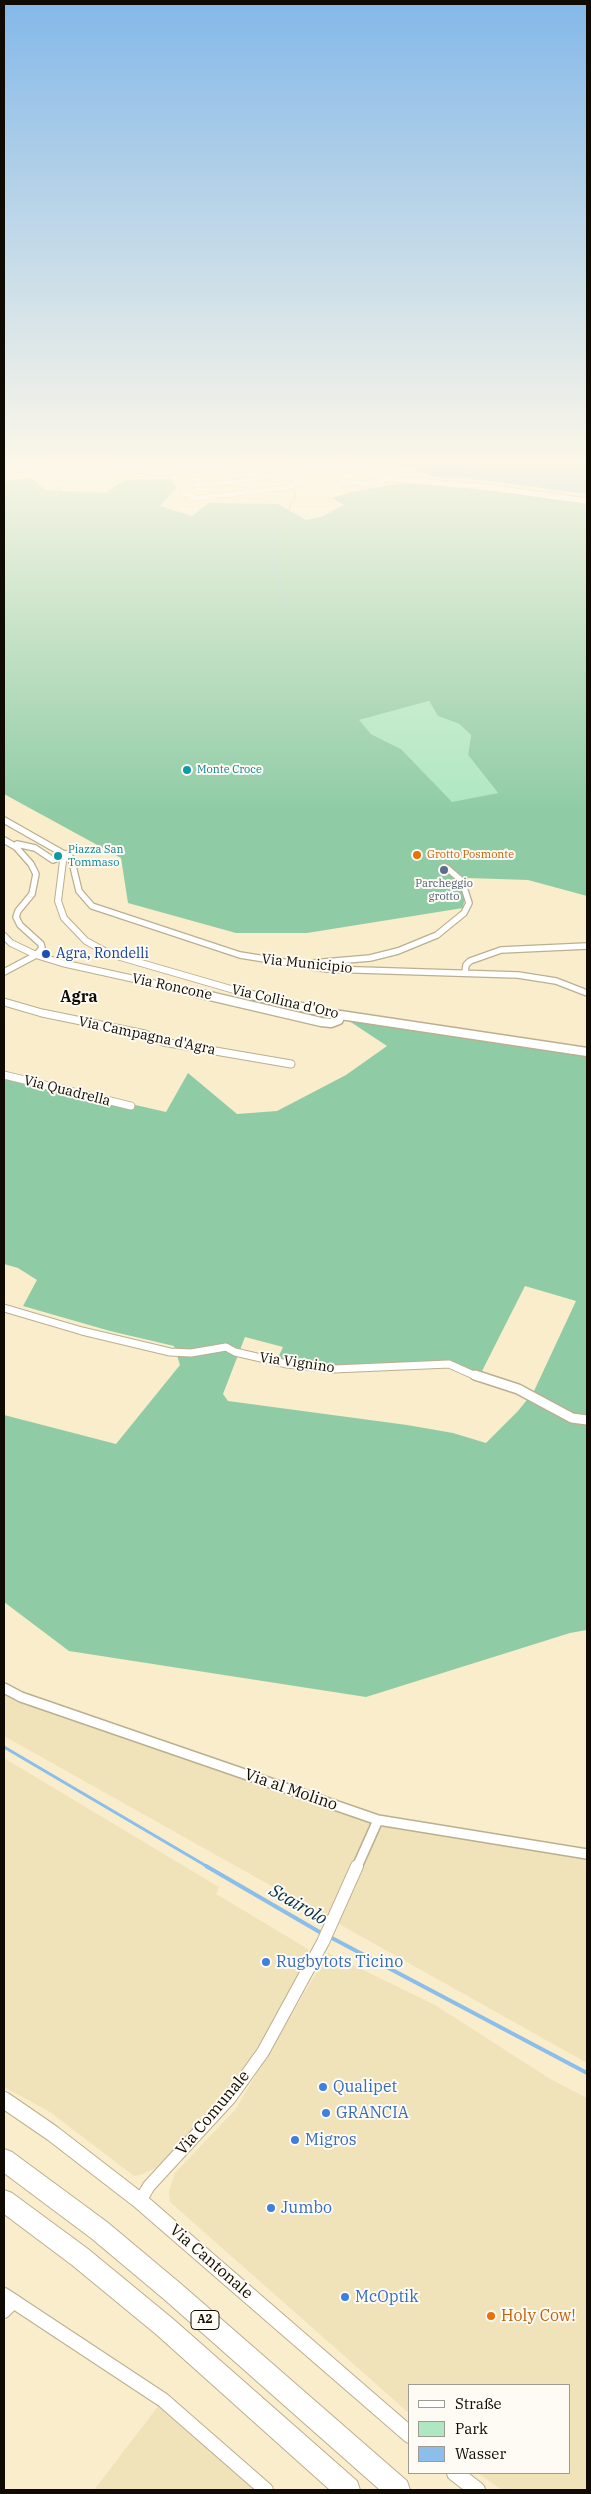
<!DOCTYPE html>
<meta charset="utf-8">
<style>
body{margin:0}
#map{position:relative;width:591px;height:2494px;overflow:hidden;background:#f9edcb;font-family:"IBM Plex Serif",serif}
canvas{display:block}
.frame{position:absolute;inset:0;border:5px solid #0f0b02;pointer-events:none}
.legend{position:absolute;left:408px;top:2384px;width:162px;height:90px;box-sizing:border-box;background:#fdfbf4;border:1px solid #9e9b93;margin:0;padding:6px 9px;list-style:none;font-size:15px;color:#0f0b02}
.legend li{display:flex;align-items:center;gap:10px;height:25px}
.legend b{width:25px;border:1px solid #9e9b93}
</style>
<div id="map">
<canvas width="591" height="2494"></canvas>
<div class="frame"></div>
<ul class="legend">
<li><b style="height:6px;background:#fff"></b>Straße</li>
<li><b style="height:14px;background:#aee7c2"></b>Park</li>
<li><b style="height:14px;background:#8bbeea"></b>Wasser</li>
</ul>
</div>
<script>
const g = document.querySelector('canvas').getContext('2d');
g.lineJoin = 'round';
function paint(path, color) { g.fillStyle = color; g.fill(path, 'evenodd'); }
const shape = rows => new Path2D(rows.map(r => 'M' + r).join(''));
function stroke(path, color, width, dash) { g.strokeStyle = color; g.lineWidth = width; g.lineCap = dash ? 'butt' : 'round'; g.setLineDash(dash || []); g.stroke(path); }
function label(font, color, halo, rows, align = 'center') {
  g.font = font + ' "IBM Plex Serif",serif'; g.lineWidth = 4; g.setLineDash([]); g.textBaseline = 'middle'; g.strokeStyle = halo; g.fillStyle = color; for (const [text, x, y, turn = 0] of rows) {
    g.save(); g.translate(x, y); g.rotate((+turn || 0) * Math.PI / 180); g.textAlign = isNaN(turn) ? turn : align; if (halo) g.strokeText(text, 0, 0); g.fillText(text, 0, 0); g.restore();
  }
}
const built = shape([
 [4,1688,378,1820,587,1854,587,2063,4,1736],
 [4,1758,219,1887,216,1894,308,1949,309,1958,258,2051,216,2104,163,2162,156,2168,140,2175,134,2176,50,2112,4,2087],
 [328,1953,435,2005,552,2080,587,2098,587,2490,502,2490,478,2473,570,2473,570,2385,410,2385,410,2414,170,2202,169,2191,175,2173,235,2110],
 [163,2400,266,2490,94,2490]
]);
const green = shape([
 [429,701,438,716,459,724,471,735,468,755,498,793,452,803,401,749,371,734,358,720]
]);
const forest = shape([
 [32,478,45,490,105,493,124,480,171,479,176,488,160,506,192,516,209,503,278,504,306,520,321,517,344,505,332,498,351,492,403,483,417,484,422,481,587,501,587,896,528,880,468,878,463,908,307,933,236,933,128,903,121,858,4,794,4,481],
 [429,701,438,716,459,724,471,735,468,755,498,793,452,802,401,749,371,734,359,720],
 [340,1015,587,1055,587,1630,570,1633,366,1697,69,1651,4,1602,4,1415,116,1444,180,1365,174,1346,110,1331,23,1306,37,1280,18,1268,4,1264,4,1075,166,1112,188,1073,237,1114,277,1111,346,1075,387,1046],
 [525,1286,576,1301,534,1391,518,1411,486,1443,453,1433,407,1425,228,1401,223,1394,245,1337,283,1347,276,1362,334,1369,449,1364,479,1377]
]);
const water = shape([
 [587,461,587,494,466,478,437,477,386,462]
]);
const streamFar2 = shape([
 [38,469,62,492,60,496],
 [289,613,283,603,286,593,281,588,275,572,274,562,277,554,274,547,276,544,270,523,282,512,290,509,290,504,295,499,295,493]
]);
const streamFar1 = shape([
 [4,1747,208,1867]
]);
const stream = shape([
 [206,1866,323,1934],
 [330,1937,587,2073]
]);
const minorFar4 = shape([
 [342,482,367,483,393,478],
 [195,485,236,482,280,474],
 [182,493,197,498,293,487,294,484,302,482,280,474,344,466]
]);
const minorFar3 = shape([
 [4,820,71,858,79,891,92,906,240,955,327,969,518,975,556,981,587,993],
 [4,840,16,847],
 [312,963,370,958,398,951,437,935,464,913,469,903,462,881,447,868],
 [4,972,36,955,42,948,41,944,20,925,16,917,18,911,32,894,36,874,31,864,16,847,17,844,35,848,53,860,67,854],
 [465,973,466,965,470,961,501,950,587,946]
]);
const minorFar2 = shape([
 [4,1002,42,1013,145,1034,163,1042,291,1064],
 [4,1075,131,1106],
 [4,1308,82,1331,170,1352,191,1353,226,1347,235,1352,287,1364,334,1369,449,1364,478,1377]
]);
const minorFar1 = shape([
 [475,1375,518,1389,572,1418,587,1420],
 [4,1688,21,1697,378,1820,587,1854],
 [357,1867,378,1820]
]);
const minor = shape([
 [140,2201,149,2186,230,2098,263,2052,323,1942,357,1866],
 [4,2312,15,2301]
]);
const tertiaryFar2 = shape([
 [67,854,63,861,58,901,64,918,86,941,110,954,248,994],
 [4,936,11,943,36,955,62,963,202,994]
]);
const tertiaryFar1 = shape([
 [197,993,321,1022,331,1023,339,1020,340,1015],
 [243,993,327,1013,587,1052]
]);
const tertiary = shape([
 [4,2295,163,2400,266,2490]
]);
const secondaryFar1 = shape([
 [325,461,398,479,493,488,587,501],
 [4,472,59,463,100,464,159,473,286,461]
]);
const secondary = shape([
 [4,2100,52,2133,140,2201,410,2435],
 [455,2473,477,2490]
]);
const motorway = shape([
 [4,2149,12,2152,107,2222,181,2284,407,2481,410,2490,380,2490,165,2300,91,2238,4,2173,4,2149],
 [4,2190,12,2193,88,2249,173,2319,357,2481,360,2490,330,2490,157,2335,72,2265,4,2214,4,2190]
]);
const markers = [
 [187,770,5,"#0f9aa8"],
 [417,855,5,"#e8710a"],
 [58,856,5,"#0f9aa8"],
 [444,870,5,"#5c6f8a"],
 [46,954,5,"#1a4fb4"],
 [266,1962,5,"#3f7fe0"],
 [323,2087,5,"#3f7fe0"],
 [326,2113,5,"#3f7fe0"],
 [295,2140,5,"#3f7fe0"],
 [271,2208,5,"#3f7fe0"],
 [345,2297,5,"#3f7fe0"],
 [491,2316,5,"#e8710a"]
];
const farCulturenames = [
 ["Monte Croce",197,770],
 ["Piazza San",68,850],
 ["Tommaso",68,863]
];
const farFoodnames = [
 ["Grotto Posmonte",427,855]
];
const farServicenames = [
 ["Parcheggio",444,884],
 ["grotto",444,897]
];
const shields = [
 [205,2320,28]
];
const shieldNames = [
 ["A2",205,2320]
];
const transitNames = [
 ["Agra, Rondelli",56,954]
];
const streetNames = [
 ["Via Municipio",307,964,6],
 ["Via Roncone",172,987,12],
 ["Via Collina d'Oro",285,1002,13],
 ["Via Campagna d'Agra",147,1036,12],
 ["Via Quadrella",67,1091,14],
 ["Via Vignino",297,1363,8]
];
const quarterNames = [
 ["Agra",79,997]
];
const nearStreetnames = [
 ["Via al Molino",291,1790,19],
 ["Via Comunale",213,2113,-50],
 ["Via Cantonale",211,2262,41]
];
const nearShopnames = [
 ["Rugbytots Ticino",276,1962],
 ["Qualipet",333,2087],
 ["GRANCIA",336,2113],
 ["Migros",305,2140],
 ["Jumbo",281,2208],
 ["McOptik",355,2297]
];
const nearFoodnames = [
 ["Holy Cow!",501,2316]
];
const nearWaternames = [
 ["Scairolo",298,1905,30]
];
paint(built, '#f0e2b9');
paint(green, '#aee7c2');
paint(forest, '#8fcca5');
paint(water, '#8bbeea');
stroke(streamFar2, '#8bbeea', 1);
stroke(streamFar1, '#8bbeea', 3);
stroke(stream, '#8bbeea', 4);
stroke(minorFar4, '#baaf8f', 5.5);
stroke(minorFar3, '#baaf8f', 8);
stroke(minorFar2, '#baaf8f', 9);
stroke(minorFar1, '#baaf8f', 12);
stroke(minor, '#baaf8f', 14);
stroke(tertiaryFar2, '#baaf8f', 8);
stroke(tertiaryFar1, '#baaf8f', 11);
stroke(tertiary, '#baaf8f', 16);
stroke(secondaryFar1, '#baaf8f', 7);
stroke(secondary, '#baaf8f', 18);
stroke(motorway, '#baaf8f', 2);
stroke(minorFar4, '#fff', 4.5);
stroke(minorFar3, '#fff', 5.5);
stroke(minorFar2, '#fff', 7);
stroke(minorFar1, '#fff', 9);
stroke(minor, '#fff', 12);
stroke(tertiaryFar2, '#fff', 6);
stroke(tertiaryFar1, '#fff', 8);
stroke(tertiary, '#fff', 14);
stroke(secondaryFar1, '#fff', 5.5);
stroke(secondary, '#fff', 16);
paint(motorway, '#fff');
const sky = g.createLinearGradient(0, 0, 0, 811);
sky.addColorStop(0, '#83b8e9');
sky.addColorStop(0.57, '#fcf7e8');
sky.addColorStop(1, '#fcf7e800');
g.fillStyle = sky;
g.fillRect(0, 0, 591, 811);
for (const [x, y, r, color] of markers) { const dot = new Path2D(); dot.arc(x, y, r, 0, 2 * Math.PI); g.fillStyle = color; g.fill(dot); stroke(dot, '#fdfbf4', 2); }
label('11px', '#0d838f', '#fdfbf4', farCulturenames, 'left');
label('11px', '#c56008', '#fdfbf4', farFoodnames, 'left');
label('11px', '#4e5e75', '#fdfbf4', farServicenames);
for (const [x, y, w] of shields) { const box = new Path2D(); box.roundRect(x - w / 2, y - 9.5, w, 19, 4); g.fillStyle = '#fdfbf4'; g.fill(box); stroke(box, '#0f0b02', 1); }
label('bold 12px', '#0f0b02', null, shieldNames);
label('14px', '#164399', '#fdfbf4', transitNames, 'left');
label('14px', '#0f0b02', '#fdfbf4', streetNames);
label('bold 16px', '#0f0b02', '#fdfbf4', quarterNames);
label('16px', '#0f0b02', '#fdfbf4', nearStreetnames);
label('16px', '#366cbe', '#fdfbf4', nearShopnames, 'left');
label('16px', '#c56008', '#fdfbf4', nearFoodnames, 'left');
label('italic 18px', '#042e4a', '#fdfbf4', nearWaternames);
</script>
